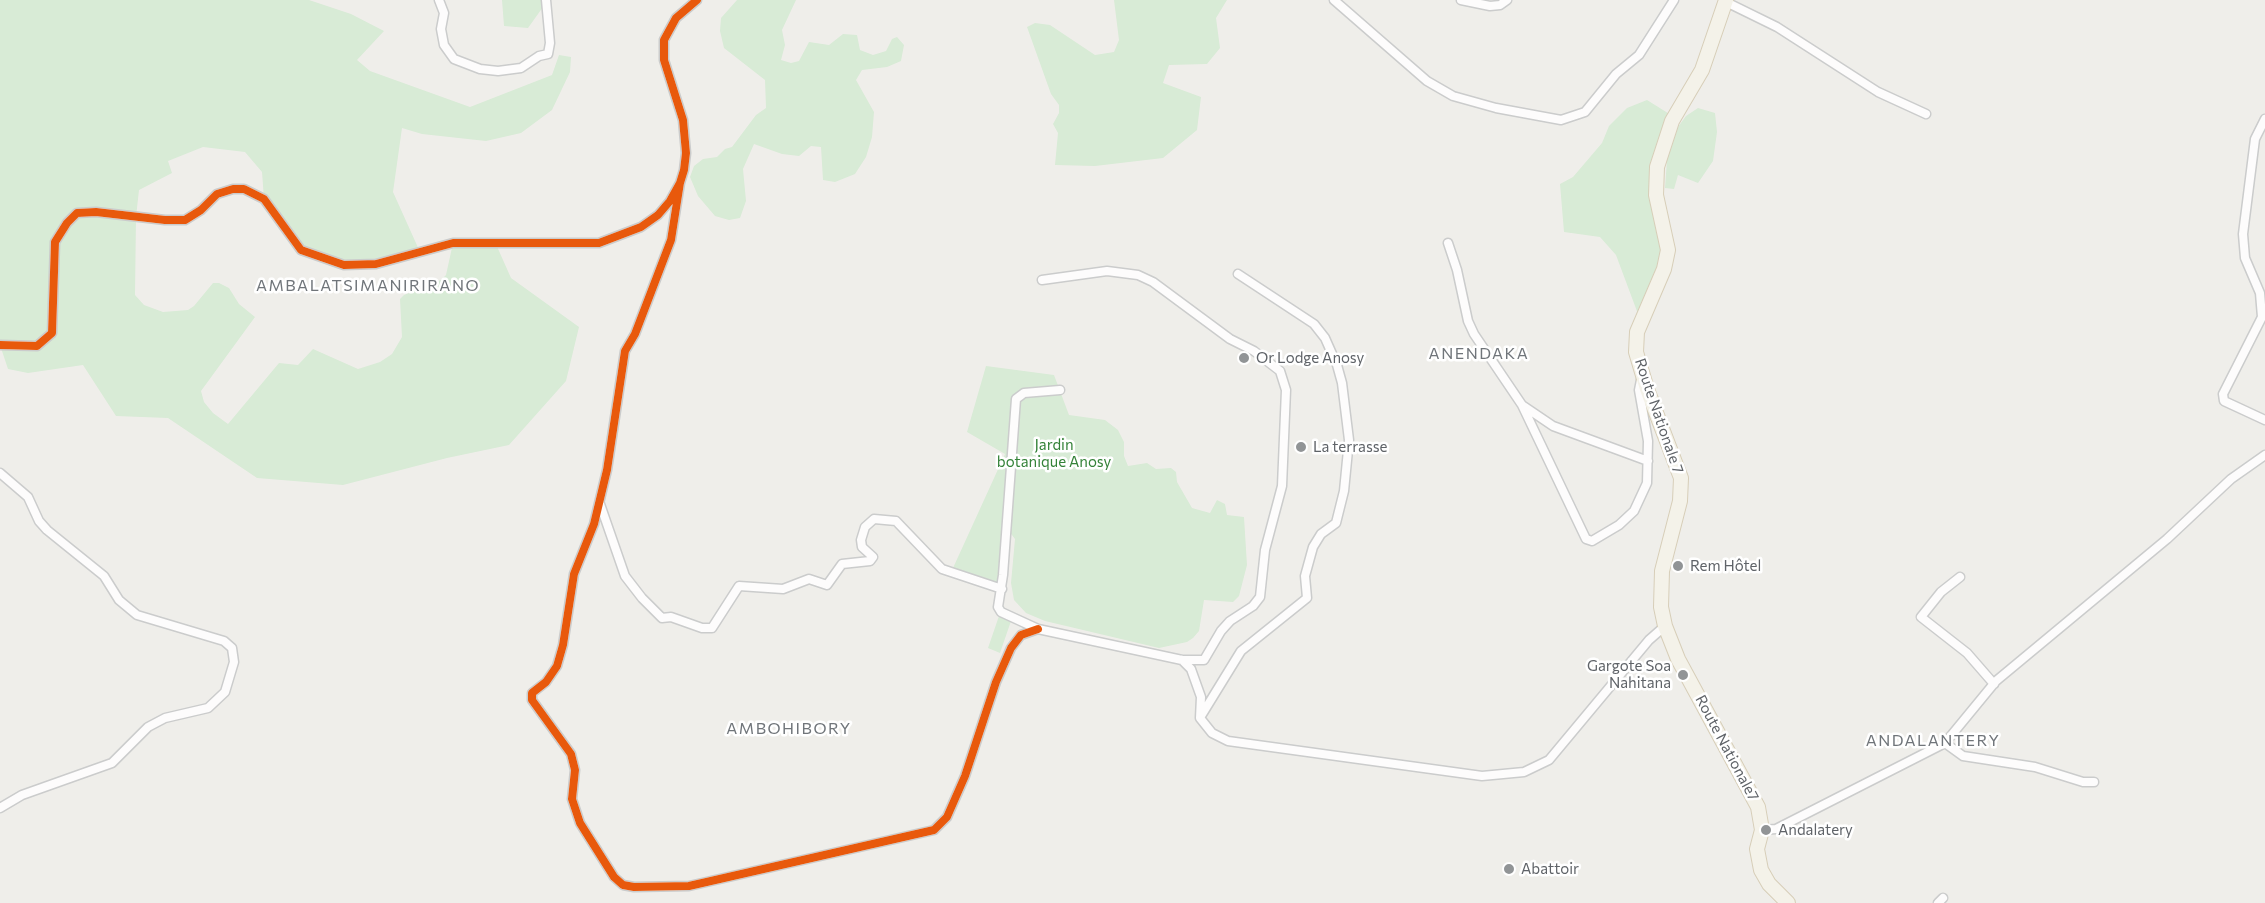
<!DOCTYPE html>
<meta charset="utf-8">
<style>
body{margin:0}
canvas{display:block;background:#efeeea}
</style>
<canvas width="2265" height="903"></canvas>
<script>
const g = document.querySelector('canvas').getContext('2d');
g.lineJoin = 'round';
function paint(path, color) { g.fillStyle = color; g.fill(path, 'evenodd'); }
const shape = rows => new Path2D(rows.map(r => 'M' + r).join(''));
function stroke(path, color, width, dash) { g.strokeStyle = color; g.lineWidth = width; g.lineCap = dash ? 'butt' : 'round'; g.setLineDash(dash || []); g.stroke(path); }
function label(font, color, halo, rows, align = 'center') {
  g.font = font + ' Commissioner,sans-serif'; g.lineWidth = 5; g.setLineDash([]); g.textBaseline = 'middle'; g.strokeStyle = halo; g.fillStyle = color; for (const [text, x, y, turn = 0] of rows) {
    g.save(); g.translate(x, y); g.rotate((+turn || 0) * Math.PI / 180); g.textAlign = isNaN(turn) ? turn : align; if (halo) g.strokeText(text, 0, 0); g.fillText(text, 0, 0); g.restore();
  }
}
const green = shape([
 [0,0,309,0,351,14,384,31,357,60,370,71,470,107,552,75,559,55,571,57,570,72,552,110,521,133,486,141,422,134,402,128,393,192,420,252,376,264,344,265,301,250,264,199,262,172,245,152,203,147,168,161,172,173,139,190,136,217,135,295,144,305,163,312,188,310,194,306,213,283,219,283,229,288,239,304,255,317,201,391,204,402,213,413,228,424,279,363,298,365,313,349,358,369,380,362,392,354,402,337,400,299,404,295,441,280,446,275,453,243,495,242,511,278,579,327,566,381,509,445,447,458,343,485,257,478,168,418,116,416,83,365,28,373,8,369,0,345],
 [502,0,548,0,528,28,504,26],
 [737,0,796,0,782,30,785,45,781,60,791,63,799,61,809,42,829,45,843,34,857,35,860,50,873,55,886,51,892,39,897,37,904,45,901,61,887,67,862,70,856,80,874,112,872,137,866,157,855,174,835,182,823,180,821,147,811,146,799,156,782,154,754,144,743,169,746,201,740,218,729,220,715,216,698,196,690,177,694,166,703,159,717,157,725,149,732,147,756,115,766,108,765,80,724,48,720,31,721,18],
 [1114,0,1227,0,1216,18,1220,48,1207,64,1169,65,1163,83,1201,97,1197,130,1163,158,1095,166,1055,165,1058,133,1053,124,1059,113,1059,105,1051,94,1027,27,1035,23,1050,25,1095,55,1114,52,1119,40],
 [1647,100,1671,115,1655,157,1666,257,1638,314,1616,255,1600,237,1564,232,1560,184,1573,177,1602,143,1609,126,1627,108],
 [1698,108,1715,113,1717,132,1713,161,1698,183,1678,175,1674,189,1665,188,1667,160,1675,131,1686,116],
 [986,366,1054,375,1069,415,1105,420,1118,430,1124,442,1124,456,1128,466,1147,463,1156,469,1171,468,1176,472,1177,482,1192,508,1210,513,1217,500,1225,504,1227,515,1244,517,1247,565,1239,596,1233,602,1204,600,1199,631,1193,638,1187,642,1159,648,1045,621,1026,613,1014,600,1011,583,1015,539,1006,527,999,587,956,571,953,568,1005,454,967,432],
 [999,616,1011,621,1000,653,988,648]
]);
const minor = shape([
 [439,0,444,13,441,29,444,45,454,59,480,69,498,71,521,68,539,56,548,54,550,43,546,0],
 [1334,0,1427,81,1453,96,1496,108,1561,120,1585,112,1616,74,1639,55,1674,0],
 [1461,0,1490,6,1500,5,1507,0],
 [1726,2,1777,27,1878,92,1926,114],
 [2265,119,2255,139,2243,234,2245,258,2260,293,2262,317,2223,394,2224,401,2265,420],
 [680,183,671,240,635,334,625,351,607,470,594,524,574,574,563,645,557,666,546,682,532,693,532,700,571,754,575,770,572,799,580,823,614,877,623,885,634,887,689,886,934,830,947,817,965,776,996,682,1011,648,1021,635,1038,629],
 [1448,243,1457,270,1468,321,1474,334,1522,405,1553,426,1648,461],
 [1042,280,1107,271,1138,275,1153,282,1230,339,1254,351,1280,371,1286,390,1282,486,1265,550,1260,597,1253,606,1230,621,1221,631,1204,660,1182,660,1038,629,1001,612,998,607,1003,575,1016,399,1024,393,1060,390],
 [0,345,37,346,52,333,55,242,67,223,77,213,96,212,165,220,185,220,201,210,217,194,233,189,244,189,264,199,301,250,344,265,376,264,453,243,599,243,641,227,658,215,670,201,680,183,684,170,686,153,683,120,664,60,664,40,676,18,697,0],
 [1522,405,1586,539,1592,541,1619,525,1634,511,1647,483,1648,441,1639,390,1642,375],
 [0,473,28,497,39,521,47,530,104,576,119,600,137,615,224,641,232,648,234,662,225,692,208,708,165,718,148,727,112,763,22,795,0,808],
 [600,504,625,576,642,598,662,618,671,617,702,628,712,628,739,586,783,589,809,579,827,585,842,564,870,561,873,557,862,547,861,540,865,527,874,519,896,521,942,569,1002,589],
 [1960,577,1941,592,1921,617,1967,653,1994,684],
 [1182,660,1191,669,1201,697,1200,718,1212,733,1228,741,1482,776,1524,772,1549,760,1649,640,1665,626],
 [1201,716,1241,651,1307,598,1305,576,1313,547,1321,534,1336,523,1344,491,1349,440,1342,383,1337,365,1325,338,1314,324,1238,274],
 [1945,743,1963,756,2035,767,2083,782,2094,782],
 [1762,830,1776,829,1945,743,1996,681,2167,539,2231,479,2265,455],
 [1938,903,1943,898]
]);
const primary = shape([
 [1726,0,1702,70,1672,121,1657,167,1656,195,1668,250,1664,269,1637,332,1636,352,1647,389,1681,478,1680,501,1662,571,1661,607,1665,626,1678,659,1758,807,1762,830,1757,849,1761,870,1769,884,1788,903]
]);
const cycleway = shape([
 [680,183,671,240,635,334,625,351,607,470,594,524,574,574,563,645,557,666,546,682,532,693,532,700,571,754,575,770,572,799,580,823,614,877,623,885,634,887,689,886,934,830,947,817,965,776,996,682,1011,648,1021,635,1038,629],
 [0,345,37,346,52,333,55,242,67,223,77,213,96,212,165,220,185,220,201,210,217,194,233,189,244,189,264,199,301,250,344,265,376,264,453,243,599,243,641,227,658,215,670,201,680,183,684,170,686,153,683,120,664,60,664,40,676,18,697,0]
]);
const markers = [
 [1244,358,6,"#919496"],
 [1301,447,6,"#919496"],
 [1678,566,6,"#919496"],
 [1683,675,6,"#919496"],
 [1766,830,6,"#919496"],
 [1509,869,6,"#919496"]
];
const poiNames = [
 ["Or Lodge Anosy",1256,358],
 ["La terrasse",1313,447],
 ["Rem Hôtel",1690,566],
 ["Gargote Soa",1671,666,"right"],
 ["Nahitana",1671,683,"right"],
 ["Andalatery",1778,830],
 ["Abattoir",1521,869]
];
const streetNames = [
 ["Route Nationale 7",1659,416,71],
 ["Route Nationale7",1727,748,62]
];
const parkNames = [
 ["Jardin",1054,445],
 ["botanique Anosy",1054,462]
];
const neighbourhoodNames = [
 ["AMBALATSIMANIRIRANO",368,286],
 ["ANENDAKA",1479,354],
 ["AMBOHIBORY",789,729],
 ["ANDALANTERY",1933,741]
];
paint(green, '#d8ebd6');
stroke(minor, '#cbcccc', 11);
stroke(primary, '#d7ceb8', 16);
stroke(minor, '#fdfcfc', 8);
stroke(primary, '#f4f2e9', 14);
stroke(cycleway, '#e8590c', 8);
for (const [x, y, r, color] of markers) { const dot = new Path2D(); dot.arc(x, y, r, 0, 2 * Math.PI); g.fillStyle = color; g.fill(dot); stroke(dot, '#fff', 2); }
label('15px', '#5f6368', '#fff', poiNames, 'left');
label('15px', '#5f6368', '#fff', streetNames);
label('15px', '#348238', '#fff', parkNames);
g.letterSpacing = '1.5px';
label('16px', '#70757a', '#fff', neighbourhoodNames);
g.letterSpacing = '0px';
</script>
